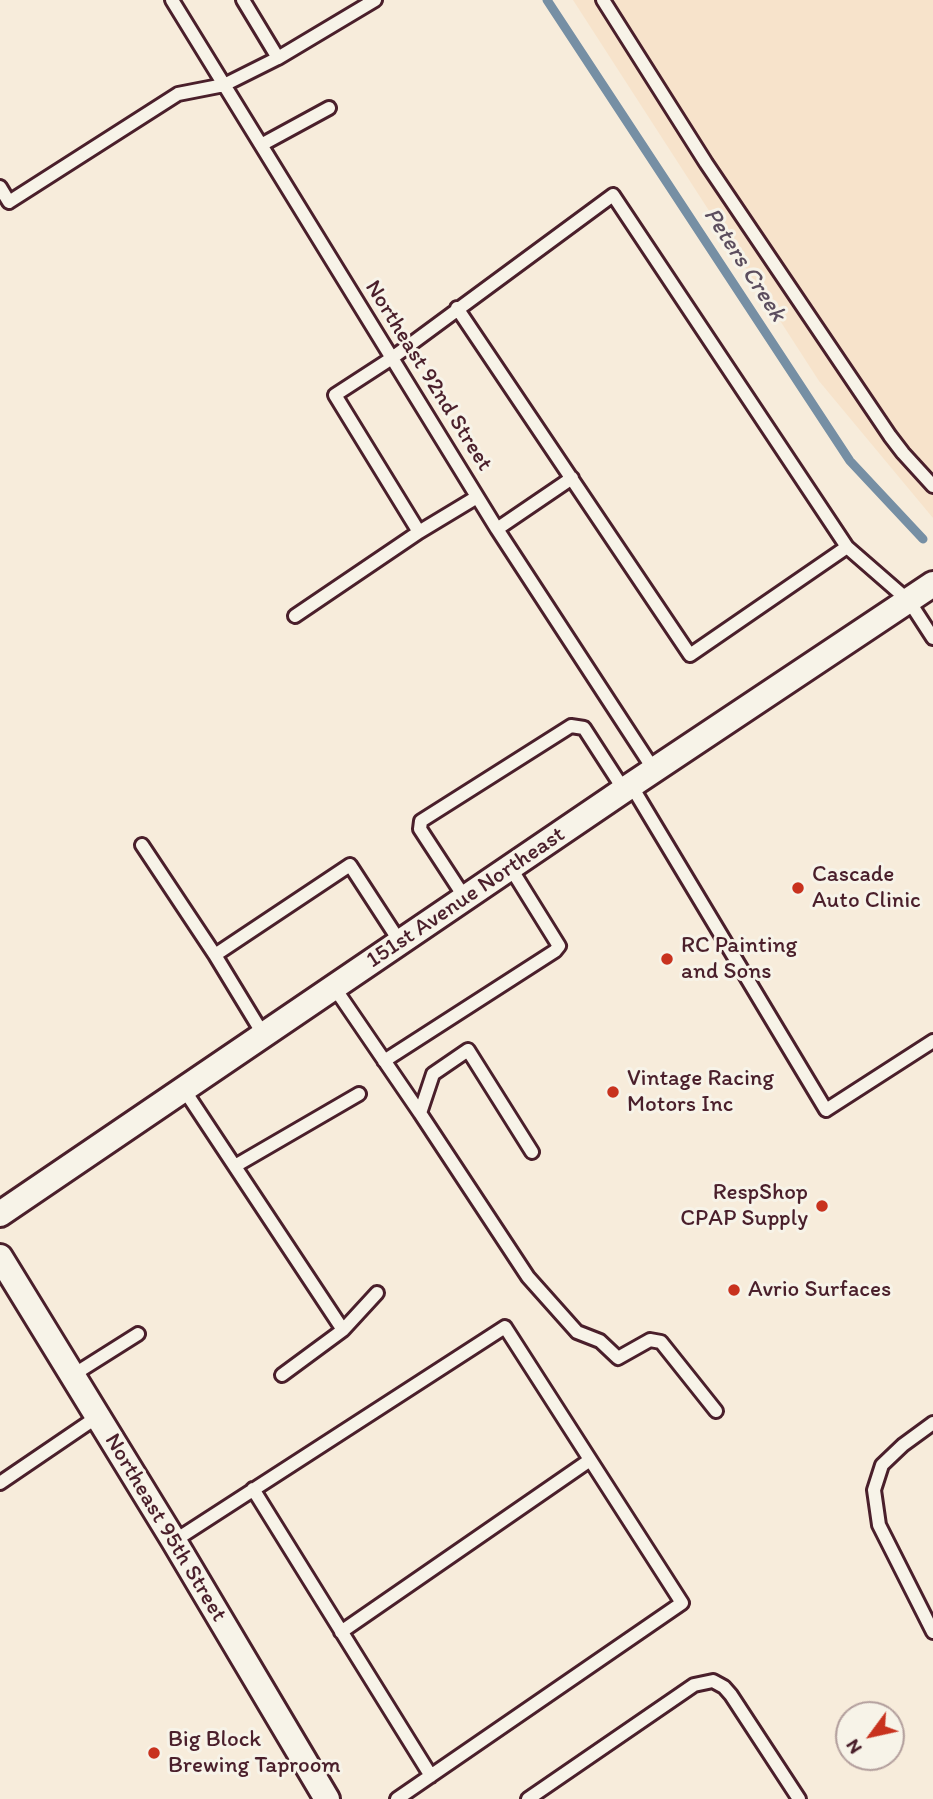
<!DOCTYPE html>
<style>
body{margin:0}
#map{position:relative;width:933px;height:1799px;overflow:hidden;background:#f7ecdb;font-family:Itim,sans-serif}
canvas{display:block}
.north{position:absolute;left:835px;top:1701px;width:70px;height:70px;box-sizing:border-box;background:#f7f3e8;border:2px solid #b29e9c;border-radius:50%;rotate:237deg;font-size:19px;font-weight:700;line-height:28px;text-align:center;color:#4a1f2b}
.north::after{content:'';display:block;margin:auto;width:24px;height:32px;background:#c8321e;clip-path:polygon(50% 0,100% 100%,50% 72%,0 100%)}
</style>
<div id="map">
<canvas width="933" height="1799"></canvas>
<div class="north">N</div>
</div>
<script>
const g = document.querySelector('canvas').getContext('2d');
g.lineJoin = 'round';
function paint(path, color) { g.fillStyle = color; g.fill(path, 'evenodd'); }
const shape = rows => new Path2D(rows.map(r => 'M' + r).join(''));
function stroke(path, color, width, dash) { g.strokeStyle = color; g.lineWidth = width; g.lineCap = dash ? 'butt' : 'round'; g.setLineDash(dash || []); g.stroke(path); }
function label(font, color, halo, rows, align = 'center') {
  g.font = font + ' Itim,sans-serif'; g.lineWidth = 6; g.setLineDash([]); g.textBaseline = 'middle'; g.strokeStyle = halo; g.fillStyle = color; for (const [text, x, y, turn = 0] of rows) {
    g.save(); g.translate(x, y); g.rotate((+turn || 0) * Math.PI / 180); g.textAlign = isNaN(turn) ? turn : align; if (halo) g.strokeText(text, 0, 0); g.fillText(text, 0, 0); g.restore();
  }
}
const built = shape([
 [573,0,933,0,933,518,819,381]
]);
const stream = shape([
 [547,0,850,461,923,539]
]);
const lane = shape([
 [172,0,497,529,654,770],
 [243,0,278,58,375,0],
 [603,0,706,163,890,436,903,453,933,486],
 [261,145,329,108],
 [0,187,9,202,178,94,224,85,278,58],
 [457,308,690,655,847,547],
 [497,529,572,478],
 [419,532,477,497],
 [295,616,419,532,335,395,392,358,613,195,847,547,909,601,933,638],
 [631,785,826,1110,933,1041],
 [142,845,215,955],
 [465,898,420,829,421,821,571,726,584,728,624,790],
 [334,987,420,1113,433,1074,468,1050,532,1152],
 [263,1034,215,955,350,865,400,942],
 [384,1061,555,951,559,946,510,867],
 [183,1088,343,1330],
 [420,1113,528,1277,577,1332,600,1341,618,1358,650,1340,661,1342,716,1411],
 [235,1166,359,1094],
 [73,1375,138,1334],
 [282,1375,343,1330,377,1293],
 [933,1423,903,1445,882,1465,874,1490,879,1525,933,1632],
 [0,1483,97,1417],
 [253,1489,431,1776],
 [174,1541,505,1327,682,1603,397,1799],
 [341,1632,590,1460],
 [528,1799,694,1685,713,1681,724,1687,731,1695,799,1799]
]);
const street = shape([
 [0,1214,624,790,933,584],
 [0,1257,174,1541,327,1799]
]);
const markers = [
 [798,888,7,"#c8321e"],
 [667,959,7,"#c8321e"],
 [613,1092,7,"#c8321e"],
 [822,1206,7,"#c8321e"],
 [734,1290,7,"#c8321e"],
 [154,1753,7,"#c8321e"]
];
const streetNames = [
 ["Northeast 92nd Street",428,376,58],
 ["151st Avenue Northeast",466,898,-34],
 ["Northeast 95th Street",165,1528,59]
];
const poiNames = [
 ["Cascade",812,875],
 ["Auto Clinic",812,901],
 ["RC Painting",681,946],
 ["and Sons",681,972],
 ["Vintage Racing",627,1079],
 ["Motors Inc",627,1105],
 ["RespShop",808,1193,"right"],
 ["CPAP Supply",808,1219,"right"],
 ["Avrio Surfaces",748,1290],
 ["Big Block",168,1740],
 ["Brewing Taproom",168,1766]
];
const waterNames = [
 ["Peters Creek",744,265,57]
];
paint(built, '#f7e3cb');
stroke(stream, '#768fa4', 9);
stroke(lane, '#4a1f2b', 18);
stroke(street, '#4a1f2b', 30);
stroke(lane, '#f7f3e8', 12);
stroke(street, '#f7f3e8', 24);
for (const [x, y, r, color] of markers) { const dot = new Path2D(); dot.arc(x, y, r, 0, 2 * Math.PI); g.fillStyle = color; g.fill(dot); stroke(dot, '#f7f3e8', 2.5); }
label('23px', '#4a1f2b', '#f7f3e8', streetNames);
label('23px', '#4a1f2b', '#f7f3e8', poiNames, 'left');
label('italic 24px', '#5c4e5e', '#f7f3e8', waterNames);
</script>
